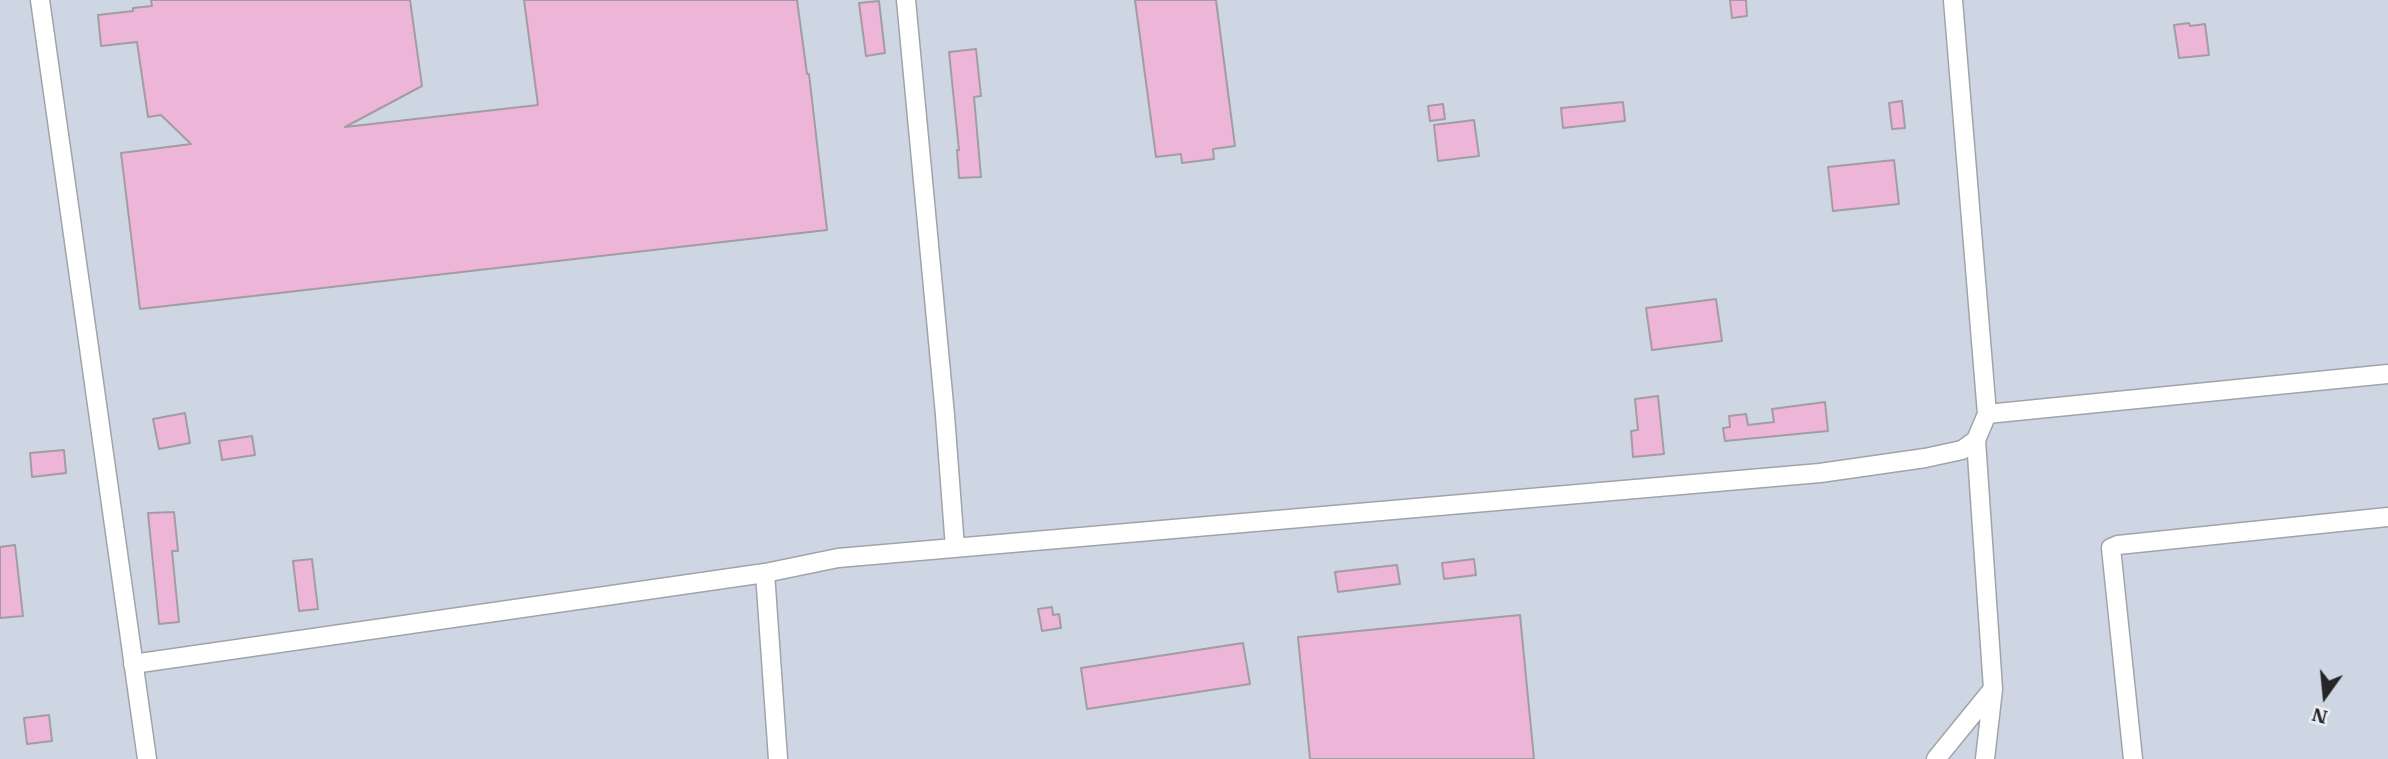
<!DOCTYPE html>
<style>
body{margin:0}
#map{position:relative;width:2388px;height:759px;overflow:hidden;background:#dde1e7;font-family:"IBM Plex Serif",serif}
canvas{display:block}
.north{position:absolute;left:2290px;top:661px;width:70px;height:70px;-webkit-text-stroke:5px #eaeef5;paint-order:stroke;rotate:195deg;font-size:19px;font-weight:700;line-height:28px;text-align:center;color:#242628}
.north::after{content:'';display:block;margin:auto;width:24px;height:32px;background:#242628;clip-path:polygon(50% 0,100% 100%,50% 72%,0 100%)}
</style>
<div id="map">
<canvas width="2388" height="759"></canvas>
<div class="north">N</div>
</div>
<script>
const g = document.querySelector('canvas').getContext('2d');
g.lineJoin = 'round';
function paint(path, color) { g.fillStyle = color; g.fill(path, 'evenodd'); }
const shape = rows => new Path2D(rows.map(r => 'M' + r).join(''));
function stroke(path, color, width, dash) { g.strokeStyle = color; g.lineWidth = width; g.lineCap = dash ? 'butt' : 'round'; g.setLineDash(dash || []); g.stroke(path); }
const built = shape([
 [0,0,2388,0,2388,759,0,759]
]);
const building = shape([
 [151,0,410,0,422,86,345,127,538,105,524,0,797,0,807,74,809,74,827,230,140,309,121,153,191,144,161,115,148,117,137,42,101,46,98,15,133,11,133,8,152,6,151,0],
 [1135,0,1216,0,1235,146,1213,149,1214,159,1182,163,1181,154,1156,157,1135,0],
 [1730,0,1746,0,1747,16,1732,18,1730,0],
 [879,1,885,53,866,56,859,3,879,1],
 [2189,23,2190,26,2205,24,2209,55,2179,58,2174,25,2189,23],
 [976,49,981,96,974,97,981,177,959,178,957,150,959,150,949,52,976,49],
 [1902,101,1905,128,1892,129,1889,103,1902,101],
 [1623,102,1625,121,1563,128,1561,108,1623,102],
 [1443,104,1445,119,1430,121,1428,106,1443,104],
 [1474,120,1479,156,1438,161,1434,125,1474,120],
 [1894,160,1899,204,1833,211,1828,167,1894,160],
 [1716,299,1722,341,1652,350,1646,308,1716,299],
 [1658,396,1664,454,1633,457,1631,431,1638,430,1635,399,1658,396],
 [1825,402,1828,431,1725,441,1723,428,1730,427,1729,416,1746,414,1748,425,1774,422,1772,409,1825,402],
 [185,413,190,443,159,449,153,419,185,413],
 [252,436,255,455,222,460,219,441,252,436],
 [64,450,66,473,32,477,30,453,64,450],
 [174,512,178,551,172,551,179,622,159,624,148,513,174,512],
 [15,545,23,616,0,618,0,547,15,545],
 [312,559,318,609,299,611,293,561,312,559],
 [1474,559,1476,575,1444,579,1442,563,1474,559],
 [1397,565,1400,584,1338,592,1335,572,1397,565],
 [1052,607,1053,615,1059,614,1061,628,1042,631,1038,609,1052,607],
 [1520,615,1534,759,1310,759,1298,637,1520,615],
 [1243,643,1250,684,1087,709,1081,668,1243,643],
 [49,715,52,741,27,744,24,718,49,715]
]);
const minor = shape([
 [40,0,147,759],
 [906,0,945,415,955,548],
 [1953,0,1987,414,1976,440,1993,689,1985,759],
 [1987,414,2388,374],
 [765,573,778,759],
 [133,664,765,573,838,558,1820,473,1925,458,1962,450,1976,440],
 [1936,759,1993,689],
 [2133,759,2111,548,2118,545,2388,517]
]);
paint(built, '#ced6e3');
paint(building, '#edb6d8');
stroke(building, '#a39ca0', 2);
stroke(minor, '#a0a4aa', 21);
stroke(minor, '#fff', 18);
</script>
